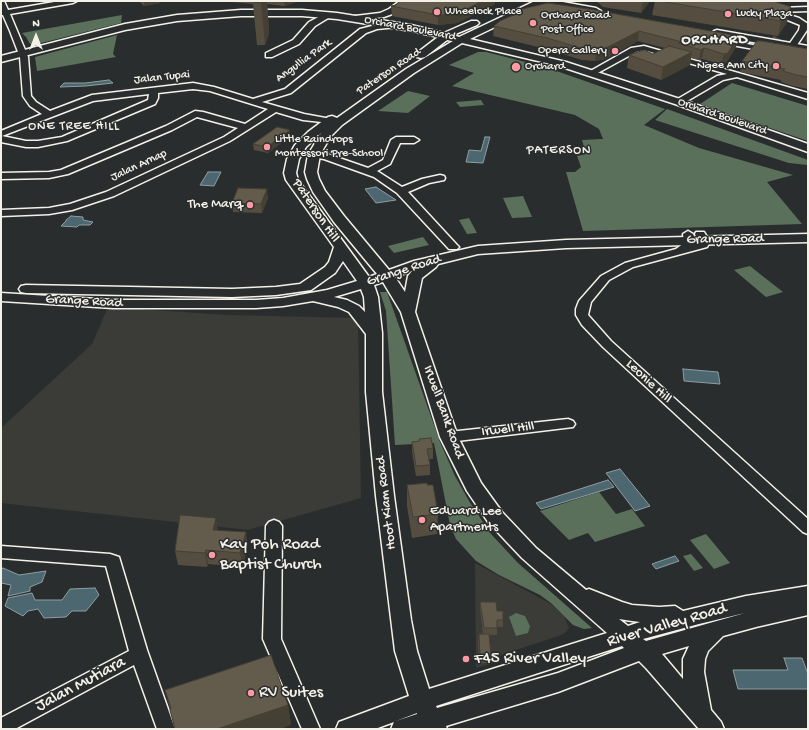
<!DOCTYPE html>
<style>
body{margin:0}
#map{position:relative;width:809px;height:730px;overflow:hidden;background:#2a2d2e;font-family:"Gochi Hand",sans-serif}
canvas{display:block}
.frame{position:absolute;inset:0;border:2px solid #f4f1e8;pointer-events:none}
.north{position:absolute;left:16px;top:16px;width:40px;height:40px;-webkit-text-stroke:3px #2a2d2e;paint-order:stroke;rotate:0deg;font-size:11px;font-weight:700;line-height:16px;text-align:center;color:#f4f1e8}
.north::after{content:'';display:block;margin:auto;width:14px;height:18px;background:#f4f1e8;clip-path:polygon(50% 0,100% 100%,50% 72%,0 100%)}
</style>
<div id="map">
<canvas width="809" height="730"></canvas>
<div class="frame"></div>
<div class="north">N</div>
</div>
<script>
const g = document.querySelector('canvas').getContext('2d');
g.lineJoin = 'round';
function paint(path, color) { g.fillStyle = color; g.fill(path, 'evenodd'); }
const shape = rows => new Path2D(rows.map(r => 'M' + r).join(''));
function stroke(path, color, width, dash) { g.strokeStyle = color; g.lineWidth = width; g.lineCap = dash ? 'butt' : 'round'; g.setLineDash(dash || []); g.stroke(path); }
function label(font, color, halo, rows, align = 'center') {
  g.font = font + ' "Gochi Hand",sans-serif'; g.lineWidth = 3; g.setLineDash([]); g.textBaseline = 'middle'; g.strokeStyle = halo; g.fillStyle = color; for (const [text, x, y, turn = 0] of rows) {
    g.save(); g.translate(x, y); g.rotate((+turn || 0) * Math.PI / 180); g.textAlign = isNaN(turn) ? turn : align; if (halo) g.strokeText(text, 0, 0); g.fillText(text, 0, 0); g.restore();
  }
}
const built = shape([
 [108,307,228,315,358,318,361,498,248,530,1,503,1,428,92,344],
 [475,563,551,604,564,616,569,628,565,633,559,636,503,654,491,664,476,668]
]);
const green = shape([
 [122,15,121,23,37,44,30,44,26,37,22,33],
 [117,35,113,54,116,57,37,71,35,57],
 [478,52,486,52,545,67,665,109,644,125,699,148,793,175,767,182,802,224,583,231,566,172,575,172,581,167,577,156,586,154,582,140,603,139,599,129,575,115,452,86,474,73,449,65],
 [732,83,808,106,808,141,700,104],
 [408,91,430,96,408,113,378,111],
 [481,100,484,105,460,107,456,102],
 [667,109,808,160,808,165,789,163,655,120],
 [523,196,532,217,512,218,503,198],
 [469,218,477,233,467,234,459,220],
 [423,237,429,245,394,253,388,246],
 [750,266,760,274,783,292,766,297,734,270],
 [380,292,387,292,440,442,455,476,469,501,491,534,518,563,592,628,584,629,573,625,551,603,540,595,499,575,476,561,456,539,450,525,434,443,395,445,386,311],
 [599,492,616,514,632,509,645,526,595,542,588,533,569,540,540,511],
 [706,534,730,563,714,569,690,540],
 [691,554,703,568,694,571,683,556],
 [516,613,525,616,530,626,528,633,516,636,509,617]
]);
const water = shape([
 [109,80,113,83,86,86,60,87,64,83,85,83,109,80],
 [485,137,490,137,483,163,466,162,469,150,481,151,485,137],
 [208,172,221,172,214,186,200,185,208,172],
 [376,187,396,200,376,203,365,189,376,187],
 [71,216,83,217,83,220,93,222,90,225,79,225,77,227,61,226,66,221,66,220,71,216],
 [683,369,718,372,720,384,684,381,683,369],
 [620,469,650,506,635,511,606,473,620,469],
 [608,480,614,487,541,509,536,503,608,480],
 [675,556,679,561,656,569,652,564,675,556],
 [3,568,19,575,46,571,42,582,30,587,30,591,8,596,11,585,1,583,1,570,3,568],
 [95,588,99,595,86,611,72,611,66,617,44,618,38,609,28,611,23,616,5,606,8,598,32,593,35,600,62,600,70,589,95,588],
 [784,658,802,658,808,674,808,689,738,689,733,670,788,670,784,658]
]);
const minorTunnel = shape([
 [766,54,778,36]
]);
const minor = shape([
 [1,1,4,1,8,10,60,1,77,1,73,3,10,14,28,57,31,96,36,102,50,111,92,95,193,83,214,87,253,99,285,89,360,29,376,25,397,23,401,25,397,27,377,29,366,33,291,93,262,102,304,114,331,119,333,121,331,123,303,120,276,112,230,141,114,196,72,210,49,214,1,216,1,210,49,208,70,204,106,192,224,137,238,128,197,117,172,130,68,174,49,178,1,179,1,173,49,172,61,170,166,126,195,111,203,112,245,124,268,109,210,91,193,89,158,93,158,98,155,104,67,141,38,147,26,147,1,142,1,131,42,114,30,106,23,96,20,57,10,31,3,15,1,15,1,1],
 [149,94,148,100,62,137,38,141,26,141,2,136,93,101,149,94],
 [400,1,409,1,395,13,384,17,355,20,351,18,355,16,380,13,389,9,400,1],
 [808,7,808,11,780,12,799,18,808,24,807,30,795,48,789,48,788,46,799,30,800,25,768,12,778,8,808,7],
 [326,13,332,13,333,15,315,26,299,44,272,57,266,57,266,53,293,40,309,22,326,13],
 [718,39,770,48,774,50,770,52,721,43,718,43,718,39],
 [644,46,808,93,808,99,737,77,723,80,682,104,676,104,675,102,676,100,717,76,727,74,644,50,636,52,594,75,591,76,587,73,631,48,644,46],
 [396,137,414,137,419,140,414,143,400,143,390,164,377,171,402,187,422,179,440,175,444,176,445,178,444,180,429,183,408,192,457,245,459,247,457,249,449,249,397,193,374,177,324,159,311,157,309,155,314,152,325,153,368,168,383,160,391,140,396,137],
 [688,231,693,234,696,240,695,244,698,242,695,234,696,232,704,232,710,242,707,247,633,267,609,280,591,302,588,315,611,341,808,519,808,534,803,532,603,347,582,325,576,315,576,309,579,301,601,276,625,263,676,249,684,243,683,234,688,231],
 [568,419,573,421,575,424,573,427,449,442,444,440,442,437,444,434,449,432,568,419],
 [274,520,279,522,282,526,281,639,320,729,302,729,263,639,266,526,269,522,274,520],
 [1,546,110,554,119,557,147,650,175,729,157,729,134,665,15,729,1,729,1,718,129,651,106,566,1,558,1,546]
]);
const major = shape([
 [535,1,557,1,596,8,601,11,596,14,543,4,470,39,566,62,683,100,808,144,808,152,675,104,559,66,462,43,414,73,342,125,330,137,320,155,317,172,319,179,325,191,344,216,389,270,414,261,478,246,566,240,808,234,808,242,566,248,478,254,438,264,436,267,422,278,415,312,458,437,481,483,502,512,536,548,586,590,589,589,622,602,632,605,659,607,675,606,683,611,746,596,808,586,808,615,756,627,723,636,708,651,705,659,704,672,711,710,721,722,724,729,699,729,646,668,639,661,558,692,446,726,447,729,391,729,394,722,375,729,336,729,339,722,409,696,395,651,376,496,366,392,366,334,349,312,338,307,313,301,283,306,256,308,113,308,1,301,1,293,113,300,256,300,283,298,327,290,357,281,343,261,335,273,311,290,276,295,232,297,26,293,21,292,19,289,21,286,26,285,232,289,276,287,300,284,325,267,329,262,334,247,286,180,284,173,287,159,295,145,308,132,328,117,332,116,337,118,406,69,453,41,447,40,425,57,421,58,417,57,416,55,417,53,438,37,411,31,337,19,302,16,241,16,177,21,125,30,1,62,1,56,125,24,177,15,241,10,302,10,337,13,411,25,444,33,471,21,477,21,479,23,477,25,453,35,459,37,535,1],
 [321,133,308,155,305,172,307,179,313,192,334,222,377,274,369,277,298,180,296,173,299,159,306,147,321,133],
 [412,271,408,276,405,292,395,277,412,271],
 [383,282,401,312,440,437,467,491,488,522,522,558,607,633,429,689,417,651,411,620,394,496,382,392,382,333,378,297,374,285,383,282],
 [361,289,364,297,365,312,359,306,347,300,334,297,361,289],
 [745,613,646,641,643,639,699,624,745,613],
 [619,619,632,621,640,622,628,626,619,619],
 [622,646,624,648,558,673,437,708,436,706,622,646],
 [689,646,683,659,683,679,662,654,689,646],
 [417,713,417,714,396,721,417,713],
 [717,30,808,46,808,52,714,35,712,33,714,31,717,30]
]);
const wall = shape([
 [139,1,159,1,160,3,144,6],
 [232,1,298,1,296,2,284,6,267,4,269,33,265,45,257,45,253,4,232,2],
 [400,1,495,1,495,4,457,23,438,25,392,16,391,6,396,5],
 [596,1,650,1,641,13,603,7],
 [655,1,773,1,787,22,778,36,652,15],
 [500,21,738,36,736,47,726,63,721,64,702,59,699,60,691,58,690,65,661,80,627,68,629,55,653,54,665,48,638,41,605,59,595,61,582,60,546,49,493,36,494,26],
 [808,29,808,42,805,41],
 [808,49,808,89,793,86,781,82,781,80,740,72,742,61],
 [290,136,268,153,254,150,253,144],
 [268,198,262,213,233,212,232,203],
 [419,439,433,448,433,459,429,459,430,465,430,475,416,476,412,452,412,442,419,441],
 [407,485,438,514,437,534,412,538,407,506],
 [218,530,248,546,242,567,208,564,207,567,178,565,175,551],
 [480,602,497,611,503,620,503,627,497,627,497,635,489,635,491,656,490,663,479,663,478,641,479,634,483,634,480,609],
 [165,690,288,705,291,725,175,729]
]);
const shadedWall = shape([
 [144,1,159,1,160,3,144,6],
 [262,1,267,1,269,33,265,45,261,3],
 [284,1,298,1,296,2,284,6],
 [482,1,495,1,495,4,457,23,438,25,438,15],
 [643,1,650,1,641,13],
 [791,7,787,22,778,36,781,21],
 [639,31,638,41,605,59,595,61,596,50],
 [738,36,736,47,726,63,721,64,724,54],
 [704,48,702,59,699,60,701,50],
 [692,52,690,65,661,80,663,67],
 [290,130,290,136,268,153,267,147],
 [267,189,268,198,262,213,261,204],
 [216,518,218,532,213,530],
 [246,532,248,546,242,567,240,553],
 [206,550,208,564,207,567,205,553],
 [288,705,291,725,280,729,217,729]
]);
const building = shape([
 [254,1,262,1,261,3,253,2,254,1],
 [400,1,482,1,457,14,438,15,391,6,396,5,400,1],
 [659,1,773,1,791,7,781,21,659,1],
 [548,3,589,9,738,36,728,53,724,54,704,48,701,50,678,43,682,42,639,31,606,48,596,50,584,49,547,38,494,26,500,21,518,13,522,9,548,3],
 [757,41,762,41,808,49,808,77,796,75,783,71,785,69,742,61,757,41],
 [669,46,692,52,663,67,629,55,644,50,653,54,669,46],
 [277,127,290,130,267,147,253,144,277,127],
 [238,188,267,189,261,204,232,203,238,188],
 [431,438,433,448,427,449,430,465,416,466,412,442,420,441,419,439,431,438],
 [427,483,427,485,433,485,438,514,413,517,407,485,427,483],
 [180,515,216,518,213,530,246,532,240,553,206,550,205,553,175,551,180,515],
 [480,602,496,602,497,611,503,611,503,620,497,620,497,628,484,628,480,602],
 [479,634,489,634,491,656,480,656,479,634],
 [271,655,288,705,217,729,175,729,170,710,171,708,165,690,271,655]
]);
const markers = [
 [437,12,4,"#ff9aa2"],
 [728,14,4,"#ff9aa2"],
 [533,23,4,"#ff9aa2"],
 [615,51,4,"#ff9aa2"],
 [776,66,4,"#ff9aa2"],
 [516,67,5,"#ff9aa2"],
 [267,147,4,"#ff9aa2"],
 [250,205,4,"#ff9aa2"],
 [422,520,4,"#ff9aa2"],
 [212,555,4,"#ff9aa2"],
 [466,659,4,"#ff9aa2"],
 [251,693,4,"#ff9aa2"]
];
const farPoinames = [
 ["Wheelock Place",445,12],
 ["Lucky Plaza",736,14],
 ["Orchard Road",541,16],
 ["Post Office",541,30],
 ["Opera Gallery",607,51,"right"],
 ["Ngee Ann City",768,66,"right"],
 ["Orchard",525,67],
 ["Little Raindrops",275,140],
 ["Montessori Pre-School",275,154]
];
const farStreetnames = [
 ["Orchard Boulevard",410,29,11],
 ["Angullia Park",304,61,-36],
 ["Paterson Road",389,72,-34],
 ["Jalan Tupai",162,78,-6],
 ["Orchard Boulevard",722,117,19],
 ["Jalan Arnap",139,166,-25]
];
const farNeighbourhoodnames = [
 ["ONE TREE HILL",74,127],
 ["PATERSON",559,151]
];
const poiNames = [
 ["The Marq",242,205],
 ["Edward Lee",430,512,"left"],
 ["Apartments",430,528,"left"]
];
const streetNames = [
 ["Paterson Hill",315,211,56],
 ["Grange Road",725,240,-1],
 ["Grange Road",404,271,-18],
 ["Grange Road",84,302,3],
 ["Leonie Hill",648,382,43],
 ["Irwell Bank Road",443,412,70],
 ["Irwell Hill",508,430,-6],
 ["Hoot Kiam Road",387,503,-97]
];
const farDistrictnames = [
 ["ORCHARD",715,41]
];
const nearPoinames = [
 ["Kay Poh Road",220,545],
 ["Baptist Church",220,565],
 ["F45 River Valley",474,659],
 ["RV Suites",259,693]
];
const nearStreetnames = [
 ["River Valley Road",667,626,-16],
 ["Jalan Mutiara",81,685,-28]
];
paint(built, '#3b3b37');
paint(green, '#5a705b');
paint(water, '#4c6770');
stroke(water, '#8f9ea0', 1);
stroke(minorTunnel, '#484a4a', 8, [8, 4]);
stroke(minor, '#f4f1e8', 3);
stroke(major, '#f4f1e8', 3);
paint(minor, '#2a2d2e');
paint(major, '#2a2d2e');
paint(wall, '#554e40');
paint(shadedWall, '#454034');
paint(building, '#635b4b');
stroke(building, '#454034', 1);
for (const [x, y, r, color] of markers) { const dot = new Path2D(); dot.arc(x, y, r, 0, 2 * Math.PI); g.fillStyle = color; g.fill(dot); stroke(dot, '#2a2d2e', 1.5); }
label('12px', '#f4f1e8', '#2a2d2e', farPoinames, 'left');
label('12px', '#f4f1e8', '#2a2d2e', farStreetnames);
g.letterSpacing = '1px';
label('13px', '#f4f1e8', '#2a2d2e', farNeighbourhoodnames);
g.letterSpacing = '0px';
label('14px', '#f4f1e8', '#2a2d2e', poiNames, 'right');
label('14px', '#f4f1e8', '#2a2d2e', streetNames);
g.letterSpacing = '1px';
label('bold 15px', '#f4f1e8', '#2a2d2e', farDistrictnames);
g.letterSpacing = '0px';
label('17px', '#f4f1e8', '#2a2d2e', nearPoinames, 'left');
label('17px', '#f4f1e8', '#2a2d2e', nearStreetnames);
</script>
